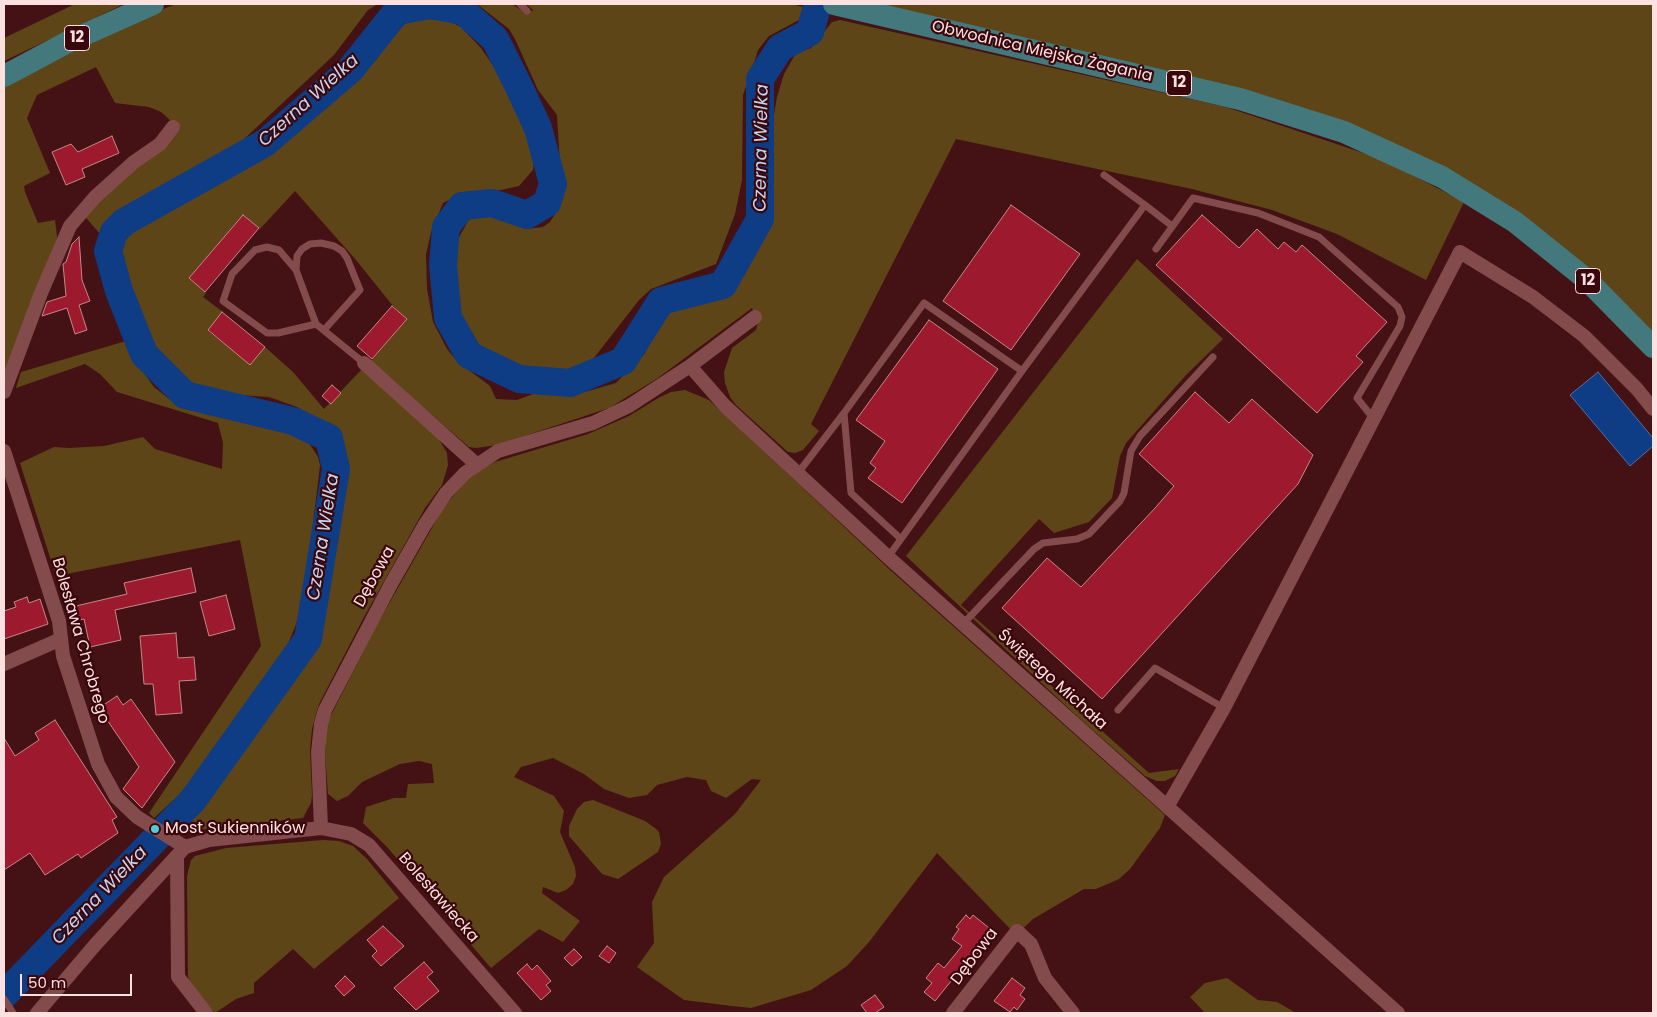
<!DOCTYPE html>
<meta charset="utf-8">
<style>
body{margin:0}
#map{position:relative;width:1657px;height:1017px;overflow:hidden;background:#441215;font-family:Poppins,sans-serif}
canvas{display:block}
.frame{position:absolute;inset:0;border:5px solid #fde1e0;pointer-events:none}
.scale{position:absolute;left:20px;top:974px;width:112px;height:22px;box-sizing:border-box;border:2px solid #fde1e0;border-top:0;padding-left:6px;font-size:15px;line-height:18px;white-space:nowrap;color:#fde1e0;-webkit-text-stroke:4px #39070c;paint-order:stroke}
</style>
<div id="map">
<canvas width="1657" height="1017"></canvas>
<div class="frame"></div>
<div class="scale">50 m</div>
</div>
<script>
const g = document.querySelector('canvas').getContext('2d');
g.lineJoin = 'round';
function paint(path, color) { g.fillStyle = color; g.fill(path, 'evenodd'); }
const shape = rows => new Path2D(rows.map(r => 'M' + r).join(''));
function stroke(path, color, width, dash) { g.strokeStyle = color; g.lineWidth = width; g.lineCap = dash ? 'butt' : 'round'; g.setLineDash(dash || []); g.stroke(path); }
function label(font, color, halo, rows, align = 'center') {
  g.font = font + ' Poppins,sans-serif'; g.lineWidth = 4.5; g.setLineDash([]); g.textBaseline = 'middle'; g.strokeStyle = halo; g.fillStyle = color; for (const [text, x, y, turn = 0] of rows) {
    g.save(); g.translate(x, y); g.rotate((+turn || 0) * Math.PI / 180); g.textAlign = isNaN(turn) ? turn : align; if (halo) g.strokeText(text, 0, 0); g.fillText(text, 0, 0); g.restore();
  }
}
const green = shape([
 [75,4,124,4,4,61,4,38],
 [176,4,378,4,368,10,334,55,243,140,218,158,122,210,101,235,81,212,152,150,171,121,161,112,149,107,115,103,96,67,37,95,27,118,50,173,24,186,25,192,38,223,55,220,58,244,4,378,4,87,135,20],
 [477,4,512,4,521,10,534,11,526,4,791,4,803,7,799,20,769,36,758,50,755,60,743,95,742,180,735,214,716,264,651,289,639,300,590,363,580,369,563,372,537,371,503,363,488,354,466,331,456,311,453,277,456,243,468,221,474,216,485,214,526,229,543,227,550,222,558,209,561,180,557,115,538,90,515,39,509,29],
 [879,4,1653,4,1653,334,1445,169],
 [418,18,449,21,461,27,481,48,503,80,528,128,535,150,533,170,519,186,501,190,465,192,443,203,431,232,426,255,427,289,433,322,447,349,458,362,490,386,496,399,517,400,536,393,571,396,616,383,645,353,660,317,675,308,699,305,729,290,747,268,764,237,771,200,770,138,777,97,784,74,796,53,811,48,832,22,840,20,1226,107,1384,160,1464,202,1426,280,1337,234,1272,210,1192,189,956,139,811,424,819,431,803,450,795,453,788,452,736,405,730,397,725,383,724,372,732,348,756,330,758,322,752,308,658,378,609,408,497,445,476,448,469,447,370,362,407,319,393,306,356,260,295,191,260,229,243,215,189,278,206,293,203,297,223,312,208,331,250,364,265,347,293,372,324,409,362,369,438,438,447,453,448,465,442,485,425,508,364,617,319,704,312,729,310,750,312,795,311,803,303,818,181,832,182,823,265,715,317,635,326,609,328,565,344,450,342,441,331,427,297,407,269,397,224,394,190,385,161,361,140,326,130,297,131,288,121,258,120,243,127,230,139,222,242,169,276,146,314,116,376,60,396,31,409,21],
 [1137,259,1223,339,1186,375,1126,443,1120,456,1112,498,1089,522,1054,533,1039,519,961,605,1149,773,1179,769,1175,776,1165,781,1157,781,1145,776,1079,718,906,556],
 [126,341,139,366,154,387,168,398,221,417,299,436,309,443,318,457,320,465,309,558,300,614,281,662,246,711,180,794,154,818,149,813,261,646,240,540,56,576,20,463,54,447,69,448,104,446,143,437,155,449,222,469,223,443,218,423,117,392,100,374,85,364,16,388,21,372],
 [685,390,709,400,889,569,1165,815,1160,828,1130,869,1119,879,1096,889,1084,889,1033,919,1016,935,937,853,869,942,847,966,811,990,751,1008,732,1006,684,1000,637,967,654,943,652,902,664,877,735,814,761,780,752,779,726,798,711,791,706,780,687,777,657,785,647,795,629,798,604,789,584,774,553,758,521,767,514,777,554,796,564,811,560,832,575,867,576,876,573,884,566,890,558,893,543,887,542,893,580,921,563,942,539,929,491,968,387,847,363,823,366,807,394,798,406,798,408,784,434,783,432,764,419,761,400,764,362,782,348,796,337,801,328,794,325,754,327,723,377,625,441,512,461,486,473,473,495,462,588,434,629,416,660,397,671,392],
 [593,800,645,821,655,828,659,832,661,844,658,852,618,879,602,874,569,836,569,826,577,809,584,802],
 [323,840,339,841,353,846,367,859,399,898,314,969,293,949,254,983,254,993,236,999,215,1013,191,987,188,977,187,876,191,860,195,856,226,848],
 [1227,978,1258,1000,1277,1002,1296,1013,1205,1013,1190,997,1205,983]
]);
const water = shape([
 [1598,372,1653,438,1653,446,1630,466,1570,395,1598,372]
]);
const river = shape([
 [4,995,193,800,308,639,336,469,329,438,293,421,185,395,144,354,119,291,108,251,114,232,124,222,265,143,350,70,397,11,430,5,463,11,495,39,519,87,538,128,553,184,547,203,527,215,492,203,462,206,446,227,443,265,448,318,469,355,519,379,570,383,623,361,661,301,723,285,760,219,760,79,780,48,810,32,818,4]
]);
const building = shape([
 [112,136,119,153,82,169,85,177,66,185,52,152,71,144,78,152,112,136],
 [1011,205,1080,254,1011,350,943,301,1011,205],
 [243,215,259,228,205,292,189,278,243,215],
 [1202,215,1239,248,1257,229,1278,249,1284,242,1296,252,1302,245,1387,322,1356,356,1363,362,1317,413,1156,265,1202,215],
 [79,237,82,280,90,301,79,305,87,330,75,334,67,308,42,316,47,302,66,296,63,264,66,262,72,244,79,237],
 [392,306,407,319,372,359,357,346,392,306],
 [222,312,265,347,250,365,208,330,222,312],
 [929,320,998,369,902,503,868,478,876,468,870,463,885,441,856,420,929,320],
 [332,385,341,393,331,404,322,396,332,385],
 [1195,392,1229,423,1252,399,1313,455,1298,484,1102,699,1002,608,1047,558,1081,587,1156,507,1174,486,1139,454,1195,392],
 [191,568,196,592,115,610,121,640,90,647,84,619,79,620,76,606,127,594,124,583,191,568],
 [226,595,235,629,209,636,200,602,226,595],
 [27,597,29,603,40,599,48,624,4,639,4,611,16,607,14,602,27,597],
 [176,633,178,658,194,657,196,680,179,681,182,713,156,715,153,684,144,684,140,636,176,633],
 [117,696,123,705,131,699,175,762,142,808,123,789,139,767,99,708,117,696],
 [55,720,117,817,112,820,118,833,81,858,78,854,45,875,30,853,4,870,4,738,15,756,39,740,35,733,55,720],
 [966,915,970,919,973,915,994,932,975,957,972,955,935,1001,924,992,932,983,926,978,938,963,944,968,962,946,952,939,959,929,956,927,966,915],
 [383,926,404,946,381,966,372,956,377,951,367,940,383,926],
 [607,946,616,953,609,963,599,956,607,946],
 [574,949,582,957,572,966,564,958,574,949],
 [424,962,433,972,427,977,439,991,416,1010,394,988,424,962],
 [527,964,532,970,537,965,551,981,546,985,551,991,541,1000,517,973,527,964],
 [345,976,355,986,344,996,335,986,345,976],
 [1012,978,1025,988,1020,995,1025,999,1017,1010,1014,1007,1010,1012,994,1001,1012,978],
 [875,995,884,1007,875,1013,867,1013,861,1005,875,995]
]);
const lane = shape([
 [520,4,527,11],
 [1104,175,1145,205],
 [1156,249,1193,198,1258,213,1319,237,1398,307,1402,317,1400,326,1357,398,1373,418],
 [296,270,279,250,267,247,255,250,232,274,223,301,267,333,278,333,316,324,364,363],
 [316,324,296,270,297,256,302,249,310,244,321,243,334,246,342,251,347,258,360,290,324,330],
 [1022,371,1145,205,1172,226],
 [798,473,844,413],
 [888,557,901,539,1022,371,924,303,844,413,851,493,901,539],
 [963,624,1034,549,1043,543,1077,539,1089,534,1120,501,1124,493,1131,451,1140,436,1213,357],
 [1118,710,1155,668,1224,708],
 [4,999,13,1013]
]);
const street = shape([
 [364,363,476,464],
 [690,366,725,406,888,557,1398,1013],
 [4,392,41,293,70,226,95,197,134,162,160,144,173,127],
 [4,451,59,621,63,656,98,764,116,797,137,817,185,847],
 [4,664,61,639],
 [1167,807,1224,708,1460,252,1533,297,1584,336,1637,389,1653,409],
 [321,828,318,752,321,724,325,710,391,584,424,526,446,493,465,473,498,451,593,423,629,406,690,366,755,317],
 [177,856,178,977,206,1013],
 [37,1013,95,945,185,847,209,840,321,828,351,834,369,845,515,1013],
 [953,1013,1017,931,1031,944,1045,978,1073,1013]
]);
const primary = shape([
 [834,4,1240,99,1344,132,1442,177,1515,222,1586,279,1653,347],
 [4,76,68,42,153,4]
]);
const markers = [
 [155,829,5,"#51ccd2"]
];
const shields = [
 [77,38,25],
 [1179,83,25],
 [1588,281,25]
];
const shieldNames = [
 ["12",77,38],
 ["12",1179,83],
 ["12",1588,281]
];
const streetNames = [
 ["Obwodnica Miejska Żagania",1042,52,13],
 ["Dębowa",375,577,-61],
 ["Bolesława Chrobrego",80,641,74],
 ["Świętego Michała",1052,680,42],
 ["Bolesławiecka",438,898,49],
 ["Dębowa",975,957,-53]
];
const poiNames = [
 ["Most Sukienników",165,829]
];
const waterNames = [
 ["Czerna Wielka",309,101,-42],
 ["Czerna Wielka",762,148,-89],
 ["Czerna Wielka",324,537,-81],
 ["Czerna Wielka",100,896,-46]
];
paint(green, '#5e4517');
paint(water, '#0e3c85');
stroke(water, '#566ea0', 1);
stroke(river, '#0e3c85', 28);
paint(building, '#9d1a2e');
stroke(building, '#c68787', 1);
stroke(lane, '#844b4c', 7);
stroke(street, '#844b4c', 14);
stroke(primary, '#43797c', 22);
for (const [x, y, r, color] of markers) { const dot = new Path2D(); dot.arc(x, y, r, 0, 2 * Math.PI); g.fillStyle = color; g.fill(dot); stroke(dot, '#39070c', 2); }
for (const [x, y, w] of shields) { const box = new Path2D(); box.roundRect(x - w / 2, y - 12.5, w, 25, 4); g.fillStyle = '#39070c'; g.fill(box); stroke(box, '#fde1e0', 1); }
label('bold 15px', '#fde1e0', null, shieldNames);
label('16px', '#fde1e0', '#39070c', streetNames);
label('16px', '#fde1e0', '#39070c', poiNames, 'left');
label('italic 18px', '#c5d4ee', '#39070c', waterNames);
</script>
